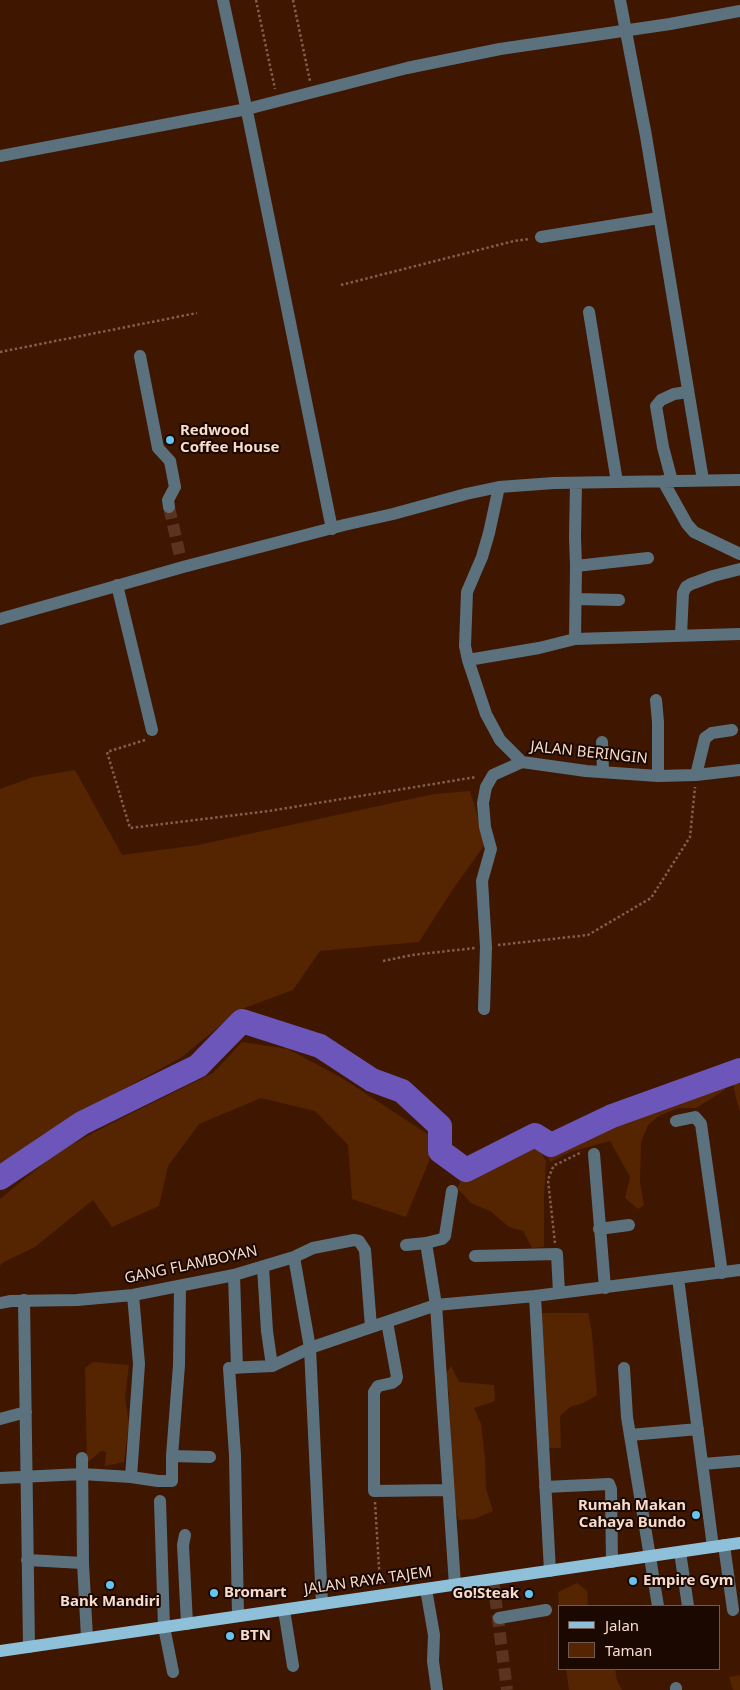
<!DOCTYPE html>
<style>
body{margin:0}
#map{position:relative;width:740px;height:1690px;overflow:hidden;background:#3f1700;font-family:"Noto Sans",sans-serif}
canvas{display:block}
.legend{position:absolute;left:558px;top:1605px;width:162px;height:65px;box-sizing:border-box;background:#1a0801;border:1px solid #725c52;margin:0;padding:6px 9px;list-style:none;font-size:15px;color:#f7dbcc}
.legend li{display:flex;align-items:center;gap:10px;height:25px}
.legend b{width:25px;border:1px solid #725c52}
</style>
<div id="map">
<canvas width="740" height="1690"></canvas>
<ul class="legend">
<li><b style="height:6px;background:#8fc0d9"></b>Jalan</li>
<li><b style="height:14px;background:#552400"></b>Taman</li>
</ul>
</div>
<script>
const g = document.querySelector('canvas').getContext('2d');
g.lineJoin = 'round';
function paint(path, color) { g.fillStyle = color; g.fill(path, 'evenodd'); }
const shape = rows => new Path2D(rows.map(r => 'M' + r).join(''));
function stroke(path, color, width, dash) { g.strokeStyle = color; g.lineWidth = width; g.lineCap = dash ? 'butt' : 'round'; g.setLineDash(dash || []); g.stroke(path); }
function label(font, color, halo, rows, align = 'center') {
  g.font = font + ' "Noto Sans",sans-serif'; g.lineWidth = 4; g.setLineDash([]); g.textBaseline = 'middle'; g.strokeStyle = halo; g.fillStyle = color; for (const [text, x, y, turn = 0] of rows) {
    g.save(); g.translate(x, y); g.rotate((+turn || 0) * Math.PI / 180); g.textAlign = isNaN(turn) ? turn : align; if (halo) g.strokeText(text, 0, 0); g.fillText(text, 0, 0); g.restore();
  }
}
const green = shape([
 [75,770,122,855,198,845,434,794,470,791,486,843,453,889,419,942,320,951,293,990,239,1010,182,1057,102,1101,0,1163,0,789,33,777],
 [242,1042,288,1049,342,1078,429,1135,429,1161,406,1217,352,1199,348,1145,315,1111,261,1098,199,1124,168,1166,159,1206,112,1227,93,1200,35,1247,2,1263,0,1266,0,1199,56,1153,106,1126,213,1073],
 [740,1078,740,1112,734,1090,734,1080],
 [726,1082,725,1090,696,1108,678,1108,659,1116,648,1125,641,1142,640,1182,644,1205,638,1209,625,1198,630,1177,610,1141,570,1152,550,1162,546,1152,611,1122],
 [536,1143,546,1161,544,1198,544,1247,532,1248,523,1231,509,1227,490,1211,471,1203,457,1188,461,1180,485,1170,504,1157],
 [541,1313,588,1313,592,1333,597,1395,583,1403,570,1407,560,1416,561,1448,545,1448],
 [93,1362,129,1365,125,1397,129,1424,124,1462,105,1466,106,1452,101,1451,87,1463,85,1368],
 [451,1366,459,1382,494,1385,495,1401,474,1408,481,1424,485,1458,486,1489,493,1511,474,1519,458,1520,453,1493,449,1394,445,1375],
 [577,1583,587,1591,588,1606,559,1606,558,1592],
 [566,1669,615,1669,617,1681,622,1690,569,1690],
 [740,1675,740,1690,733,1690,729,1677]
]);
const river = shape([
 [0,1178,82,1123,198,1066,242,1021,320,1046,372,1080,402,1091,440,1126,440,1151,466,1170,535,1135,551,1145,612,1116,740,1070]
]);
const minorTunnel = shape([
 [169,507,180,556],
 [493,1579,507,1690]
]);
const path = shape([
 [256,0,275,89],
 [293,0,310,81],
 [341,285,514,241,529,239],
 [0,352,197,313],
 [145,740,107,752,130,828,269,811,476,777],
 [498,945,588,935,651,898,690,837,695,787],
 [383,961,412,955,475,948],
 [555,1243,548,1180,552,1169,555,1165,582,1152],
 [375,1502,380,1584]
]);
const minor = shape([
 [223,0,249,121,332,529],
 [620,0,646,136,703,480],
 [0,156,247,109,407,68,500,49,670,24,740,11],
 [541,237,659,218],
 [589,312,617,482],
 [140,356,158,448,170,461,175,487,168,500,169,507],
 [663,481,687,524,694,532,740,554],
 [672,481,663,447,656,406,661,400,674,394,687,392],
 [576,483,575,537,576,566,648,558],
 [499,487,489,533,482,557,467,592,465,646,468,660,486,714,500,740,522,762,586,771,658,776,696,775,740,770],
 [117,585,152,730],
 [576,599,619,600],
 [0,619,183,567,344,525,393,514,466,494,499,487,554,483,740,480],
 [681,635,683,593,686,587,691,584,713,576,740,569],
 [575,639,576,566],
 [468,660,539,648,575,639,740,634],
 [656,700,658,722,658,776],
 [602,742,603,772],
 [696,775,705,738,712,733,732,730],
 [484,1009,486,947,482,881,491,849,485,827,483,803,486,787,493,775,522,762],
 [676,1121,695,1117,701,1124,722,1273],
 [594,1154,605,1288],
 [599,1229,629,1225],
 [426,1243,442,1239,445,1236,452,1191],
 [406,1245,426,1243,436,1305,455,1585],
 [475,1256,557,1254,559,1293],
 [294,1257,310,1348,322,1604],
 [263,1267,267,1331,272,1366],
 [234,1275,237,1368],
 [678,1278,713,1547],
 [535,1296,550,1571],
 [24,1300,29,1647],
 [0,1303,11,1301,77,1300,133,1295,234,1275,294,1257,313,1248,354,1240,359,1241,365,1250,371,1327],
 [387,1322,397,1377,396,1380,392,1383,378,1386,374,1392,374,1491,447,1490],
 [624,1368,627,1417,658,1606],
 [0,1419,26,1412],
 [630,1435,698,1429],
 [172,1456,210,1457],
 [82,1458,83,1563,87,1638],
 [703,1464,740,1461],
 [131,1477,139,1364,133,1295],
 [0,1478,82,1474,131,1477,158,1481,172,1481,172,1456,179,1365,180,1286],
 [545,1487,609,1484,611,1489,612,1562],
 [160,1501,164,1627,173,1672],
 [185,1535,183,1545,187,1624],
 [724,1545,733,1610],
 [680,1552,688,1606],
 [27,1560,83,1563],
 [426,1589,434,1635,433,1661,437,1690],
 [284,1610,293,1666],
 [238,1616,235,1455,229,1368,272,1366,310,1348,436,1305,535,1296,740,1270],
 [499,1618,546,1610],
 [676,1688,676,1690]
]);
const major = shape([
 [0,1651,740,1543]
]);
const markers = [
 [170,440,5,"#67c4f0"],
 [696,1515,5,"#67c4f0"],
 [633,1581,5,"#67c4f0"],
 [110,1585,5,"#67c4f0"],
 [214,1593,5,"#67c4f0"],
 [529,1594,5,"#67c4f0"],
 [230,1636,5,"#67c4f0"]
];
const poiNames = [
 ["Redwood",180,431],
 ["Coffee House",180,448],
 ["Rumah Makan",686,1506,"right"],
 ["Cahaya Bundo",686,1523,"right"],
 ["Empire Gym",643,1581],
 ["Bromart",224,1593],
 ["Go!Steak",519,1594,"right"],
 ["Bank Mandiri",110,1602,"center"],
 ["BTN",240,1636]
];
const streetNames = [
 ["JALAN BERINGIN",589,753,6],
 ["GANG FLAMBOYAN",191,1265,-12],
 ["JALAN RAYA TAJEM",368,1581,-8]
];
paint(green, '#552400');
stroke(river, '#6c56ba', 24);
stroke(minorTunnel, '#5b341f', 12, [12, 6]);
stroke(path, '#825f4a', 2.5, [2.5, 2.5]);
stroke(minor, '#5b727e', 12);
stroke(major, '#8fc0d9', 12);
for (const [x, y, r, color] of markers) { const dot = new Path2D(); dot.arc(x, y, r, 0, 2 * Math.PI); g.fillStyle = color; g.fill(dot); stroke(dot, '#1a0801', 2); }
label('bold 15px', '#f7dbcc', '#1a0801', poiNames, 'left');
label('15px', '#f7dbcc', '#1a0801', streetNames);
</script>
